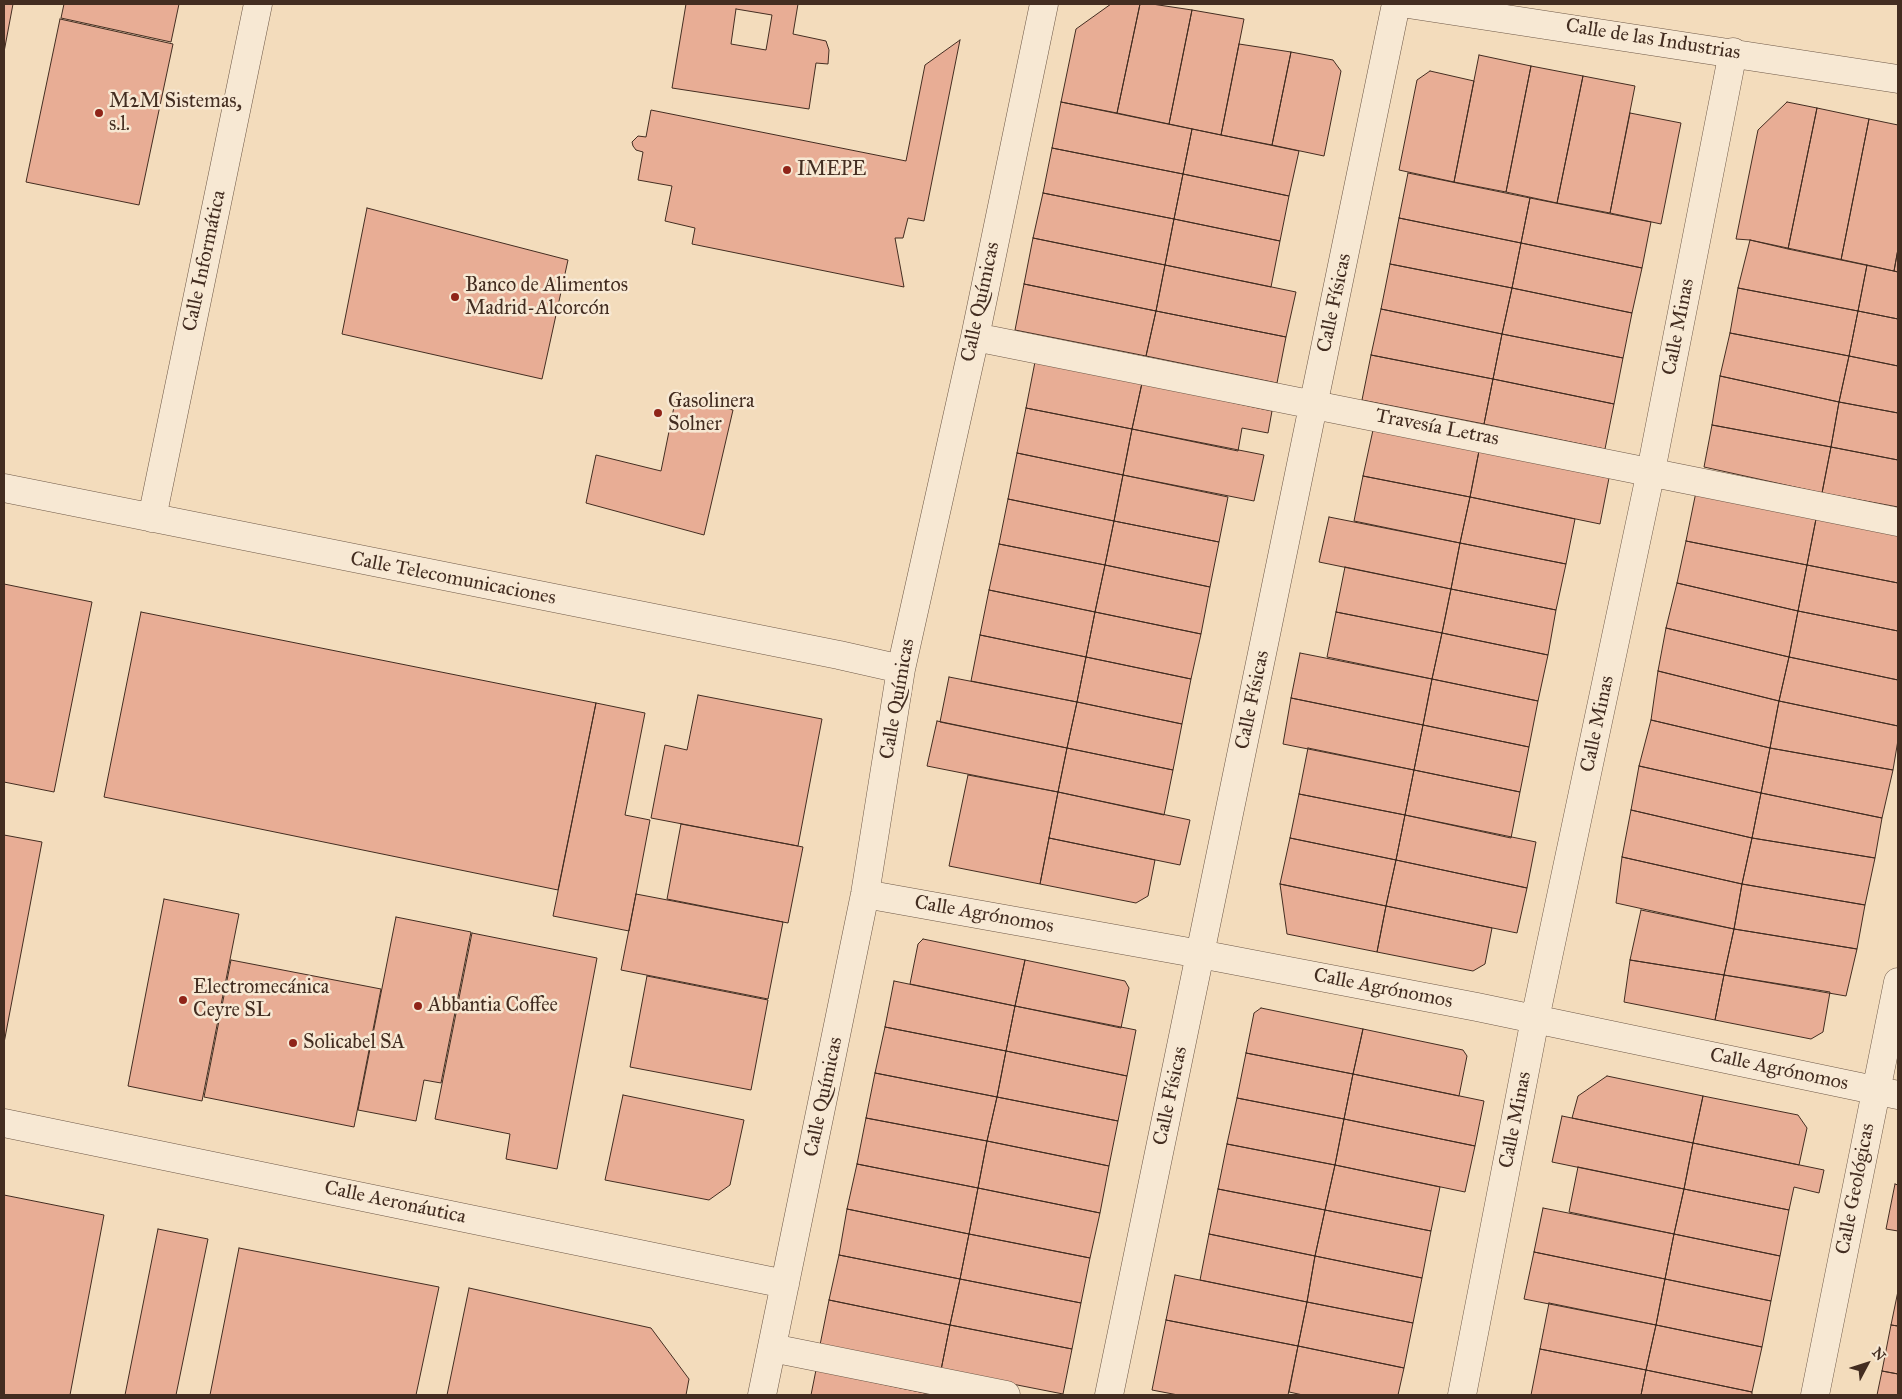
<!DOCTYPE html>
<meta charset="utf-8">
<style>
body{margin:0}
#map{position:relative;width:1902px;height:1399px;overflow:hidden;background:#f3dcbc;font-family:"IM FELL Great Primer",serif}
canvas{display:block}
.frame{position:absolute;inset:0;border:5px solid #432d21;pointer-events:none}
.north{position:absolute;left:1842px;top:1339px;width:50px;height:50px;-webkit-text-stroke:4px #f7e8d3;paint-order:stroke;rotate:50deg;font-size:14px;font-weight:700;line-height:20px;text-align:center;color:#432d21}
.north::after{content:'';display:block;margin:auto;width:18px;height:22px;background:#432d21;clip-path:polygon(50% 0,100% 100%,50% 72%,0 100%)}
</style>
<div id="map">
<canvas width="1902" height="1399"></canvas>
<div class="frame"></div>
<div class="north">N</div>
</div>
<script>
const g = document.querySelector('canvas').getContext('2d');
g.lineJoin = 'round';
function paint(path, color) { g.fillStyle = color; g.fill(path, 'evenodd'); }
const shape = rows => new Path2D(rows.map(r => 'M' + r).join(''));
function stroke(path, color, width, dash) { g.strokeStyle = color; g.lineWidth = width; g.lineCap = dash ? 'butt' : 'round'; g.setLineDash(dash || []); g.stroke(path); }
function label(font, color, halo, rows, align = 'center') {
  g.font = font + ' "IM FELL Great Primer",serif'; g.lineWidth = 5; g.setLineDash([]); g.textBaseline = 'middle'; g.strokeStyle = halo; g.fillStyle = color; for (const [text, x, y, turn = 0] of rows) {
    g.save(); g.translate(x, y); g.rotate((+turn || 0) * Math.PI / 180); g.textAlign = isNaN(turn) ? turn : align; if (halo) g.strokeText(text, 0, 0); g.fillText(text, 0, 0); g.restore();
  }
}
const building = shape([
 [4,4,13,4,4,52,4,4],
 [64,4,179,4,171,42,61,18,64,4],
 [686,4,798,4,793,34,826,41,829,50,828,64,816,63,809,109,672,88,686,4],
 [736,9,772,15,766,50,731,44,736,9],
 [1111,4,1140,4,1117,113,1061,102,1076,29,1111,4],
 [1140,4,1152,4,1192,10,1169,124,1117,113,1140,4],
 [1192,10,1244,19,1221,135,1169,124,1192,10],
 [60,19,173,44,139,205,26,182,60,19],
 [960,40,924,221,908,218,903,238,895,238,904,287,692,244,695,228,665,221,672,186,638,180,643,152,636,150,633,146,632,142,638,136,646,137,651,110,906,161,925,65,960,40],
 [1239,44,1291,52,1272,145,1221,135,1239,44],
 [1291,52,1333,60,1341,71,1324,156,1272,145,1291,52],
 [1479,55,1531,66,1506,192,1454,182,1479,55],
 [1531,66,1583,76,1557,203,1506,192,1531,66],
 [1430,71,1474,81,1454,182,1399,170,1417,80,1430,71],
 [1583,76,1635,86,1610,213,1557,203,1583,76],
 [1061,102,1192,129,1183,174,1052,148,1061,102],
 [1787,102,1817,108,1788,249,1750,240,1736,239,1758,130,1787,102],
 [1817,108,1869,119,1841,260,1788,249,1817,108],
 [1630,113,1681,123,1661,224,1610,213,1630,113],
 [1869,119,1898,125,1898,249,1894,271,1841,260,1869,119],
 [1192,129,1299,151,1289,196,1183,174,1192,129],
 [1052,148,1183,174,1174,219,1043,193,1052,148],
 [1408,173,1530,198,1521,243,1399,218,1408,173],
 [1183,174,1289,196,1280,241,1174,219,1183,174],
 [1043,193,1174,219,1165,265,1033,238,1043,193],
 [1530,198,1651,222,1642,268,1521,243,1530,198],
 [367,208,568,260,542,379,342,334,367,208],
 [1399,218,1521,243,1512,288,1390,264,1399,218],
 [1174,219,1280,241,1271,287,1165,265,1174,219],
 [1033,238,1165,265,1156,311,1024,284,1033,238],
 [1750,240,1867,265,1858,311,1738,288,1750,240],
 [1521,243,1642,268,1632,313,1512,288,1521,243],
 [1898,249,1898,272,1894,271,1898,249],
 [1390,264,1512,288,1502,334,1381,309,1390,264],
 [1165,265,1296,292,1286,337,1156,311,1165,265],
 [1867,265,1898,272,1898,319,1858,311,1867,265],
 [1024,284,1156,311,1146,356,1015,330,1024,284],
 [1512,288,1632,313,1623,358,1502,334,1512,288],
 [1738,288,1858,311,1849,356,1730,333,1738,288],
 [1381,309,1502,334,1493,379,1371,355,1381,309],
 [1156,311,1286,337,1277,383,1146,356,1156,311],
 [1858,311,1898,319,1898,366,1849,356,1858,311],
 [1730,333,1849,356,1839,402,1720,376,1730,333],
 [1502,334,1623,358,1614,404,1493,379,1502,334],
 [1371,355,1493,379,1484,424,1362,400,1371,355],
 [1849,356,1898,366,1898,413,1839,402,1849,356],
 [1035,362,1142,383,1132,429,1026,408,1035,362],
 [1720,376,1839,402,1831,447,1712,425,1720,376],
 [1493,379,1614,404,1605,449,1484,424,1493,379],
 [1142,383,1272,411,1268,433,1242,428,1238,451,1132,429,1142,383],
 [676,397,733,410,704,535,586,503,596,455,661,471,676,397],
 [1839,402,1898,413,1898,460,1831,447,1839,402],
 [1026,408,1132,429,1123,475,1017,453,1026,408],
 [1712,425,1831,447,1822,493,1704,467,1712,425],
 [1132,429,1264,455,1254,501,1123,475,1132,429],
 [1373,430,1479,451,1470,497,1363,476,1373,430],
 [1831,447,1898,460,1898,507,1822,493,1831,447],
 [1479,451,1609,478,1600,524,1470,497,1479,451],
 [1017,453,1123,475,1114,521,1008,499,1017,453],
 [1123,475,1228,497,1219,542,1114,521,1123,475],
 [1363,476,1470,497,1460,543,1354,521,1363,476],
 [1697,487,1816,519,1807,565,1686,541,1697,487],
 [1470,497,1575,519,1566,564,1460,543,1470,497],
 [1008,499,1114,521,1105,565,999,544,1008,499],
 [1329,517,1460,543,1451,589,1319,562,1329,517],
 [1816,519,1898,533,1898,583,1807,565,1816,519],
 [1114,521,1219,542,1210,587,1105,565,1114,521],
 [1686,541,1807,565,1798,611,1677,583,1686,541],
 [1460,543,1566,564,1556,610,1451,589,1460,543],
 [999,544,1105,565,1095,612,989,590,999,544],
 [1105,565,1210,587,1201,634,1095,612,1105,565],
 [1807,565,1898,583,1898,631,1798,611,1807,565],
 [1345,567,1451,589,1442,633,1336,612,1345,567],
 [1677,583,1798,611,1789,657,1666,628,1677,583],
 [4,584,92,602,54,792,4,782,4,584],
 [1451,589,1556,610,1548,655,1442,633,1451,589],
 [989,590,1095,612,1086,657,980,635,989,590],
 [1798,611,1898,631,1898,680,1789,657,1798,611],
 [141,612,596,703,558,890,104,797,141,612],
 [1095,612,1201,634,1191,679,1086,657,1095,612],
 [1336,612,1442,633,1432,679,1327,657,1336,612],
 [1666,628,1789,657,1779,701,1658,671,1666,628],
 [1442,633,1548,655,1538,701,1432,679,1442,633],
 [980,635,1086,657,1077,702,971,681,980,635],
 [1300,653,1432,679,1423,725,1291,698,1300,653],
 [1086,657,1191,679,1182,724,1077,702,1086,657],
 [1789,657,1898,680,1898,726,1779,701,1789,657],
 [1658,671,1779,701,1770,748,1651,720,1658,671],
 [949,677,1077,702,1067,748,940,722,949,677],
 [1432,679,1538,701,1529,747,1423,725,1432,679],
 [698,695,822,719,798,846,651,818,665,745,687,750,698,695],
 [1291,698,1423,725,1414,770,1283,744,1291,698],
 [1779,701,1898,726,1898,740,1893,770,1770,748,1779,701],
 [1077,702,1182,724,1173,770,1067,748,1077,702],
 [596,703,645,713,625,815,650,820,629,931,553,916,596,703],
 [1651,720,1770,748,1761,793,1639,766,1651,720],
 [937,721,1067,748,1058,792,927,766,937,721],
 [1423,725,1529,747,1520,792,1414,770,1423,725],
 [1067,748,1173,770,1164,815,1058,792,1067,748],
 [1308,748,1414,770,1405,815,1299,794,1308,748],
 [1770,748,1893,770,1882,818,1761,793,1770,748],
 [1639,766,1761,793,1752,838,1631,810,1639,766],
 [1414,770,1520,792,1511,838,1405,815,1414,770],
 [968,775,1058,792,1040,884,949,866,968,775],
 [1058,792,1190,820,1180,865,1049,838,1058,792],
 [1761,793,1882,818,1875,858,1752,838,1761,793],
 [1299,794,1405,815,1396,860,1290,838,1299,794],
 [1631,810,1752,838,1742,884,1622,857,1631,810],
 [1405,815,1536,842,1527,888,1396,860,1405,815],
 [681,824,803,847,788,923,667,899,681,824],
 [4,835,42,842,4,1043,4,835],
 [1049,838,1155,860,1148,896,1136,903,1040,884,1049,838],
 [1290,838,1396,860,1386,906,1280,884,1290,838],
 [1752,838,1875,858,1865,905,1742,884,1752,838],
 [1622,857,1742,884,1734,929,1616,903,1622,857],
 [1396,860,1527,888,1517,933,1386,906,1396,860],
 [1280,884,1386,906,1377,952,1287,934,1280,884],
 [1742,884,1865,905,1857,949,1734,929,1742,884],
 [636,894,783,922,768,999,621,970,636,894],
 [164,899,239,914,202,1101,128,1086,164,899],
 [1386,906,1492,928,1485,964,1473,971,1377,952,1386,906],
 [1641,910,1734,929,1724,975,1630,960,1641,910],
 [396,917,471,932,441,1083,424,1080,416,1121,358,1110,396,917],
 [1734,929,1857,949,1846,996,1724,975,1734,929],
 [472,933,597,958,557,1169,506,1159,510,1134,435,1119,472,933],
 [923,939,1025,960,1015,1006,910,984,918,944,923,939],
 [231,960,381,989,354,1127,204,1097,231,960],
 [1025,960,1125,981,1129,988,1121,1028,1015,1006,1025,960],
 [1630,960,1724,975,1715,1020,1624,1002,1630,960],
 [1724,975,1830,992,1823,1032,1811,1039,1715,1020,1724,975],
 [647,976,768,1000,751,1090,630,1067,647,976],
 [894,981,1015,1006,1006,1051,885,1027,894,981],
 [1015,1006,1136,1030,1127,1076,1006,1051,1015,1006],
 [1261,1008,1363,1029,1353,1074,1246,1053,1254,1013,1261,1008],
 [885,1027,1006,1051,997,1097,875,1073,885,1027],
 [1363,1029,1463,1050,1467,1056,1459,1096,1353,1074,1363,1029],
 [1006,1051,1127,1076,1118,1121,997,1097,1006,1051],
 [1246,1053,1353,1074,1344,1119,1237,1098,1246,1053],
 [875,1073,997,1097,987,1141,866,1118,875,1073],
 [1353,1074,1484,1101,1475,1146,1344,1119,1353,1074],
 [1607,1076,1703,1096,1693,1143,1572,1118,1578,1096,1607,1076],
 [623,1095,744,1120,730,1185,709,1200,605,1180,623,1095],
 [1703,1096,1798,1115,1807,1128,1799,1165,1693,1143,1703,1096],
 [997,1097,1118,1121,1109,1166,987,1141,997,1097],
 [1237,1098,1344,1119,1335,1165,1227,1144,1237,1098],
 [1562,1116,1693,1143,1684,1189,1552,1162,1562,1116],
 [866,1118,987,1141,978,1188,857,1164,866,1118],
 [1344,1119,1475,1146,1465,1192,1335,1165,1344,1119],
 [987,1141,1109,1166,1100,1213,978,1188,987,1141],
 [1693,1143,1824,1170,1819,1193,1794,1187,1789,1210,1684,1189,1693,1143],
 [1227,1144,1335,1165,1325,1210,1218,1189,1227,1144],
 [857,1164,978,1188,969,1234,847,1209,857,1164],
 [1335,1165,1440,1187,1431,1231,1325,1210,1335,1165],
 [1578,1167,1684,1189,1674,1234,1569,1212,1578,1167],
 [1895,1184,1898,1185,1898,1231,1886,1229,1895,1184],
 [978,1188,1100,1213,1090,1258,969,1234,978,1188],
 [1218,1189,1325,1210,1315,1256,1209,1234,1218,1189],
 [1684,1189,1789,1210,1780,1256,1674,1234,1684,1189],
 [4,1195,104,1215,70,1395,4,1395,4,1195],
 [1543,1208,1674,1234,1665,1279,1534,1252,1543,1208],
 [847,1209,969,1234,960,1279,839,1255,847,1209],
 [1325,1210,1431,1231,1422,1278,1315,1256,1325,1210],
 [158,1229,208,1239,176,1395,125,1395,158,1229],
 [969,1234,1090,1258,1081,1303,960,1279,969,1234],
 [1209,1234,1315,1256,1307,1302,1200,1280,1209,1234],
 [1674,1234,1780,1256,1771,1301,1665,1279,1674,1234],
 [239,1248,439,1287,416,1395,210,1395,239,1248],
 [1534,1252,1665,1279,1656,1325,1524,1299,1534,1252],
 [839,1255,960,1279,950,1325,829,1300,839,1255],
 [1315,1256,1422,1278,1413,1323,1307,1302,1315,1256],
 [1175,1275,1307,1302,1298,1346,1166,1320,1175,1275],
 [960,1279,1081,1303,1072,1349,950,1325,960,1279],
 [1665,1279,1771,1301,1762,1347,1656,1325,1665,1279],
 [469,1288,651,1328,689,1379,686,1395,447,1395,469,1288],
 [1898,1291,1898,1326,1891,1325,1898,1291],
 [829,1300,950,1325,941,1370,820,1345,829,1300],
 [1307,1302,1413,1323,1404,1368,1298,1346,1307,1302],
 [1549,1303,1656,1325,1646,1370,1540,1349,1549,1303],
 [1166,1320,1298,1346,1288,1395,1178,1395,1152,1390,1166,1320],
 [950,1325,1072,1349,1063,1394,941,1370,950,1325],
 [1656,1325,1762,1347,1752,1392,1646,1370,1656,1325],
 [1891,1325,1898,1326,1898,1374,1882,1371,1891,1325],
 [1298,1346,1404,1368,1398,1395,1303,1395,1289,1392,1298,1346],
 [1540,1349,1646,1370,1641,1395,1531,1395,1540,1349],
 [816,1370,934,1395,811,1395,816,1370],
 [1646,1370,1752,1392,1752,1395,1641,1395,1646,1370],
 [1882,1371,1898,1374,1898,1395,1877,1395,1882,1371]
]);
const minor = shape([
 [1408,4,1898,79],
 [975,337,1898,522],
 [4,488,839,655,901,669],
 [152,518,258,4],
 [865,894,1200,954,1477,1007,1898,1095],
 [4,1123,785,1284],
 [772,1348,1006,1395],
 [762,1395,865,894,901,669,975,337,1044,4],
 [1109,1395,1396,4],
 [1462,1395,1535,1019,1651,471,1733,52],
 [1815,1395,1898,982]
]);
const markers = [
 [99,113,5,"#8f2418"],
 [787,170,5,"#8f2418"],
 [455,297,5,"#8f2418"],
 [658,413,5,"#8f2418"],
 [183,1000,5,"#8f2418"],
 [418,1006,5,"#8f2418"],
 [293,1043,5,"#8f2418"]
];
const streetNames = [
 ["Calle de las Industrias",1653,40,9],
 ["Calle Informática",205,261,-78],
 ["Calle Químicas",981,302,-78],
 ["Calle Físicas",1335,303,-78],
 ["Calle Minas",1679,327,-79],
 ["Travesía Letras",1437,428,11],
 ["Calle Telecomunicaciones",453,579,11],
 ["Calle Químicas",898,699,-80],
 ["Calle Físicas",1253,700,-78],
 ["Calle Minas",1598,724,-78],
 ["Calle Agrónomos",984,915,10],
 ["Calle Agrónomos",1383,989,11],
 ["Calle Agrónomos",1779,1070,12],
 ["Calle Físicas",1171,1096,-78],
 ["Calle Químicas",824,1097,-78],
 ["Calle Minas",1516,1120,-79],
 ["Calle Geológicas",1856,1189,-79],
 ["Calle Aeronáutica",395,1203,12]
];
const poiNames = [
 ["M2M Sistemas,",109,102],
 ["s.l.",109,125],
 ["IMEPE",797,170],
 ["Banco de Alimentos",465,286],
 ["Madrid-Alcorcón",465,309],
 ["Gasolinera",668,402],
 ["Solner",668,425],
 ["Electromecánica",193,988],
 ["Ceyre SL",193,1011],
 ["Abbantia Coffee",428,1006],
 ["Solicabel SA",303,1043]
];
paint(building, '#e8ad95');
stroke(building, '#432d21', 1);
stroke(minor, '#6f5948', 29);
stroke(minor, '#f7e8d3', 28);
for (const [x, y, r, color] of markers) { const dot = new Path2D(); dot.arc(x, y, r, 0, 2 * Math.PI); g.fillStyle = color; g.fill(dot); stroke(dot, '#f7e8d3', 2); }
label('20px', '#432d21', '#f7e8d3', streetNames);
label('20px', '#432d21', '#f7e8d3', poiNames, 'left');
</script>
